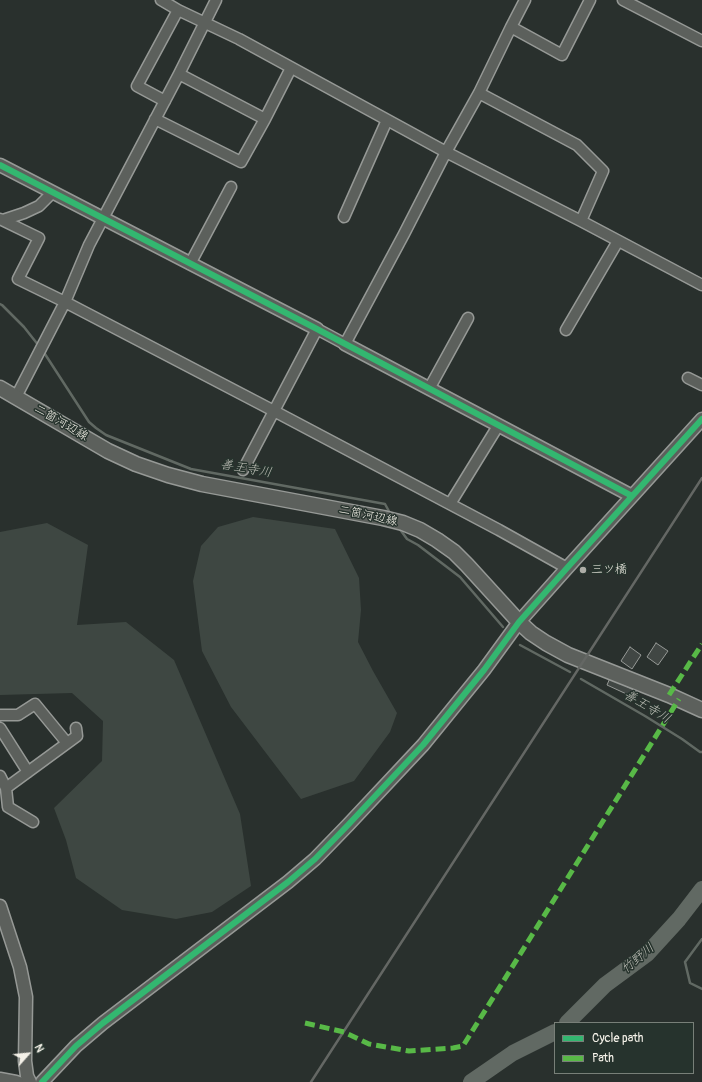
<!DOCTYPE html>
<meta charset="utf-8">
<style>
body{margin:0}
#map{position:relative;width:702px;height:1082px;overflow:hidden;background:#29302d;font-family:Pangolin,sans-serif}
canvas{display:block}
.legend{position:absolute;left:554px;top:1022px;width:140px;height:52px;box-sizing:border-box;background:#26332d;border:1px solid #787f78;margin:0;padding:5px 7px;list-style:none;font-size:12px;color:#f4f1e8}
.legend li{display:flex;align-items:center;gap:8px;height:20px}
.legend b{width:20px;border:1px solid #787f78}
.north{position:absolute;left:8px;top:1034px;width:40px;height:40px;-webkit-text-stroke:3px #26332d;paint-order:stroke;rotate:63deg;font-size:11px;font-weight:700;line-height:16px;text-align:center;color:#f4f1e8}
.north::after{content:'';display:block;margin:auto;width:14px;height:18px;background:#f4f1e8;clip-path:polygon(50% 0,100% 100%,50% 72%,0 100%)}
</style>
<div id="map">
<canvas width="702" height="1082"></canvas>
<ul class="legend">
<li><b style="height:5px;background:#33b770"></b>Cycle path</li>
<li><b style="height:5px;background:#58b947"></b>Path</li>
</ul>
<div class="north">N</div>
</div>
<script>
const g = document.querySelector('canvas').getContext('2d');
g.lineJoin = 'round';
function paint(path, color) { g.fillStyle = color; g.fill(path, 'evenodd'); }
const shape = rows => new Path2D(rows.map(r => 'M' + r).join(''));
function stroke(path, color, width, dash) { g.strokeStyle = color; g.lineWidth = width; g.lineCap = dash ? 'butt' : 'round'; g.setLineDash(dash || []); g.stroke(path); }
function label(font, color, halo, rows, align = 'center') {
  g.font = font + ' Pangolin,"Klee One",sans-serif'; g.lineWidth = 3; g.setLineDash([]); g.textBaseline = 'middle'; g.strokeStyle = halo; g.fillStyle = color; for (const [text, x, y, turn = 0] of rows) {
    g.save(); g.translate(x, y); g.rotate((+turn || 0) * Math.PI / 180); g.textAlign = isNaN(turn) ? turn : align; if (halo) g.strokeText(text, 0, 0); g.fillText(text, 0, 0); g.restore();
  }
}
const green = shape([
 [253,517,335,529,359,578,361,610,358,642,373,671,397,713,390,732,354,781,301,799,231,707,202,651,193,581,201,546,218,527],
 [47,523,88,545,77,625,126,622,174,660,240,814,251,886,212,912,176,919,122,910,76,878,66,840,54,808,102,761,103,721,72,693,0,695,0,532]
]);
const stream = shape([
 [0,304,2,305,24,327,39,346],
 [43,351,89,422,96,428,106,435,191,469,385,504,391,515],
 [399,528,407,539,418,545,460,577,503,627],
 [520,645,570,672],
 [581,679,645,716,682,739,700,752,702,752],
 [702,939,685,962,690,983,702,989]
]);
const river = shape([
 [567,1023,605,985,647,954,679,919,702,889],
 [471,1082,474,1080,513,1053,555,1032]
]);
const building = shape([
 [656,643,668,651,658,665,647,657,656,643],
 [630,647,641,655,632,669,621,661,630,647],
 [610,678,636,691,633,697,607,685,610,678]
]);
const minor = shape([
 [161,0,178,10,239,39,446,152,581,221,702,285],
 [623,0,702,41],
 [511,27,562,55,590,0],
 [179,74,265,119],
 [479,93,577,145,603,171,581,221],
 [165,101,137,86,178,10],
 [155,119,241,162,265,119,291,68],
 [344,217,387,120],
 [0,219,39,238,18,279,65,302,274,411,499,530,567,568],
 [3,220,24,213,39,206,53,192],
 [190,264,231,187],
 [566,330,618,241],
 [688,378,702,385],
 [429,389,468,318],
 [16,397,65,302,89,245,179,74,216,0],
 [243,470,317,329,345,344,404,234,446,152,479,93,511,27,525,0],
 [450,504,498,426],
 [0,715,18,715,35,704,67,743],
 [0,728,28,772],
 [0,776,6,788,77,736,76,728],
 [6,788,8,807,33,822],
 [0,1078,16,1081,19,1082]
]);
const tertiary = shape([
 [0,165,317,329],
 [345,344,632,496],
 [0,906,20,967,26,997,25,1061,27,1076,30,1082],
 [42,1082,76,1046,103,1023,288,882,315,859,348,825,423,745,484,670,519,622,567,568,702,419]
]);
const secondary = shape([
 [0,388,108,451,136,464,168,475,202,484,383,518,403,523,420,530,437,540,454,552,467,565,519,622,531,633,546,643,568,655,669,695,702,710]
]);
const rail = shape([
 [311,1082,702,478]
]);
const quiet = shape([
 [669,695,702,644],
 [305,1023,344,1032,369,1044,409,1051,453,1048,463,1046,679,699]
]);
const cycleway = shape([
 [0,165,317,329,632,496],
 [42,1082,76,1046,103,1023,288,882,315,859,348,825,423,745,484,670,519,622,567,568,702,419]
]);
const markers = [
 [583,570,4,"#adada7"]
];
const streetNames = [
 ["二箇河辺線",61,423,30],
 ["二箇河辺線",368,516,12]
];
const poiNames = [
 ["三ツ橋",591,570]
];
const waterNames = [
 ["善王寺川",246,469,10],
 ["善王寺川",647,707,31],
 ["竹野川",638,959,-40]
];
paint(green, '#3e4742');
stroke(stream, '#616963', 2.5);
stroke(river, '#616963', 16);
paint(building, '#414744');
stroke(building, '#969996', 1);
stroke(minor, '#969996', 13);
stroke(tertiary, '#969996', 15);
stroke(secondary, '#969996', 17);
stroke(minor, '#5c605c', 10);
stroke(tertiary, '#5c605c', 12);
stroke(secondary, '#5c605c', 14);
stroke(rail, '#646764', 2.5);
stroke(quiet, '#58b947', 5, [10, 5]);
stroke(cycleway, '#33b770', 6);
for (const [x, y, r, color] of markers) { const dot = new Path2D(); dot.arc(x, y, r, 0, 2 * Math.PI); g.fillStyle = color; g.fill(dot); stroke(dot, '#26332d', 1.5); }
label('12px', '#f4f1e8', '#26332d', streetNames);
label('12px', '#f4f1e8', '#26332d', poiNames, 'left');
label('italic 13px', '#bcbdb5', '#26332d', waterNames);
</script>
